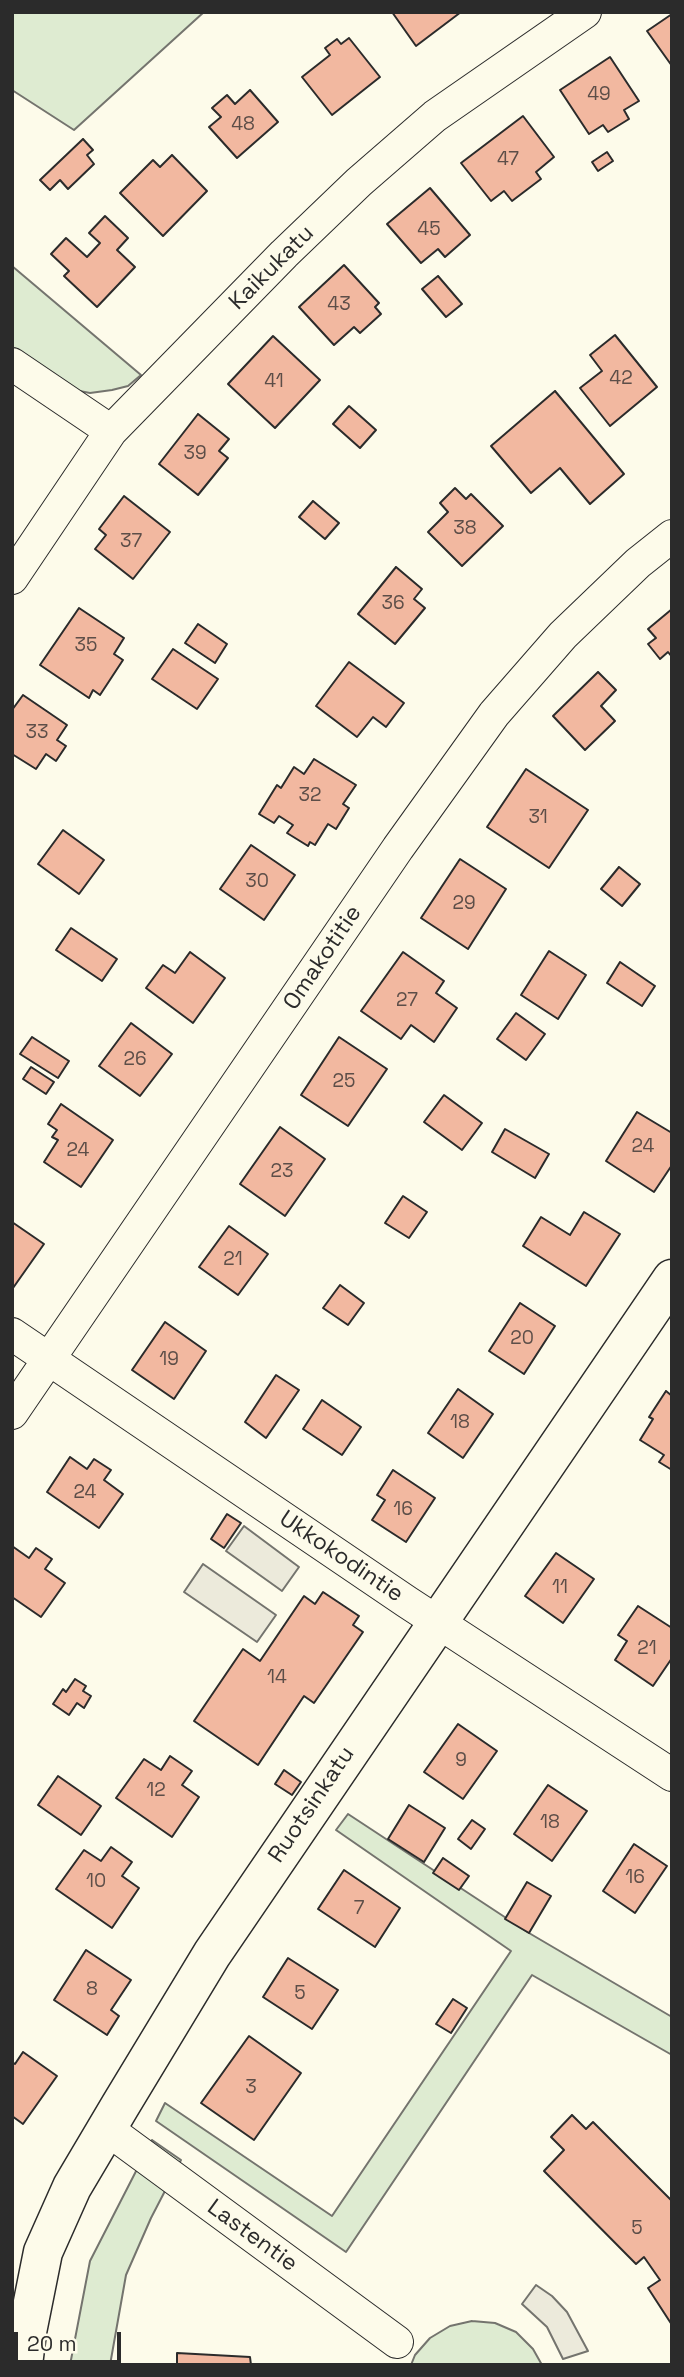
<!DOCTYPE html>
<style>
body{margin:0}
#map{position:relative;width:684px;height:2377px;overflow:hidden;background:#fdfbea;font-family:"Space Grotesk",sans-serif}
canvas{display:block}
.frame{position:absolute;inset:0;border:14px solid #2b2b2b;pointer-events:none}
.scale{position:absolute;left:14px;top:2332px;width:107px;height:32px;box-sizing:border-box;border:4px solid #2b2b2b;border-top:0;padding-left:9px;font-size:21px;line-height:24px;white-space:nowrap;color:#2b2b2b;-webkit-text-stroke:5px #fdfbea;paint-order:stroke}
</style>
<div id="map">
<canvas width="684" height="2377"></canvas>
<div class="frame"></div>
<div class="scale">20 m</div>
</div>
<script>
const g = document.querySelector('canvas').getContext('2d');
g.lineJoin = 'round';
function paint(path, color) { g.fillStyle = color; g.fill(path, 'evenodd'); }
const shape = rows => new Path2D(rows.map(r => 'M' + r).join(''));
function stroke(path, color, width, dash) { g.strokeStyle = color; g.lineWidth = width; g.lineCap = dash ? 'butt' : 'round'; g.setLineDash(dash || []); g.stroke(path); }
function label(font, color, halo, rows, align = 'center') {
  g.font = font + ' "Space Grotesk",sans-serif'; g.lineWidth = 5; g.setLineDash([]); g.textBaseline = 'middle'; g.strokeStyle = halo; g.fillStyle = color; for (const [text, x, y, turn = 0] of rows) {
    g.save(); g.translate(x, y); g.rotate((+turn || 0) * Math.PI / 180); g.textAlign = isNaN(turn) ? turn : align; if (halo) g.strokeText(text, 0, 0); g.fillText(text, 0, 0); g.restore();
  }
}
const green = shape([
 [12,12,204,12,74,130,12,90,12,12],
 [12,266,141,375,128,386,112,390,90,393,64,388,12,350,12,266],
 [348,1814,529,1933,672,2017,672,2055,532,1975,346,2252,156,2121,165,2103,332,2216,511,1951,336,1830,348,1814],
 [152,2140,181,2160,151,2218,126,2275,110,2365,70,2365,90,2261,152,2140],
 [472,2321,495,2323,516,2332,533,2349,542,2365,411,2365,415,2355,430,2338,450,2326,472,2321]
]);
const parking = shape([
 [244,1526,299,1567,282,1591,226,1551,244,1526],
 [203,1564,276,1615,257,1642,184,1592,203,1564],
 [536,2285,552,2296,567,2312,588,2351,563,2359,547,2327,522,2304,536,2285]
]);
const building = shape([
 [392,12,461,12,416,46,392,12],
 [672,14,672,66,647,31,672,14],
 [349,38,380,77,332,115,302,77,330,55,325,48,337,39,341,44,349,38],
 [610,57,639,101,624,110,629,119,608,132,603,125,589,134,560,90,610,57],
 [250,90,278,122,237,158,209,127,221,117,212,108,227,95,235,104,250,90],
 [523,116,554,157,536,172,541,179,512,201,504,191,491,201,461,163,523,116],
 [83,139,93,150,87,155,94,164,68,189,60,180,50,190,40,180,83,139],
 [607,152,613,161,598,171,592,162,607,152],
 [172,155,207,191,163,236,120,193,153,160,160,167,172,155],
 [430,188,470,235,445,257,438,249,421,263,387,224,430,188],
 [105,216,128,238,117,250,135,267,97,307,64,276,69,271,51,254,66,238,87,257,100,243,89,233,105,216],
 [344,265,379,303,375,307,381,314,360,333,354,327,334,345,299,307,344,265],
 [438,276,462,304,446,317,422,289,438,276],
 [615,335,657,387,610,426,580,388,602,371,590,355,615,335],
 [273,336,320,380,275,428,228,384,273,336],
 [555,391,624,474,590,504,560,468,531,493,491,446,555,391],
 [349,406,376,430,360,448,333,424,349,406],
 [198,414,229,439,219,451,228,458,198,495,159,464,198,414],
 [455,488,466,499,471,494,503,526,462,566,428,532,448,512,440,503,455,488],
 [124,496,170,532,133,579,95,549,106,535,99,529,124,496],
 [313,501,339,523,325,539,299,517,313,501],
 [396,567,422,589,414,599,425,608,395,644,358,614,396,567],
 [79,608,124,638,114,654,123,660,100,695,93,690,89,698,40,665,79,608],
 [672,609,672,657,668,652,660,659,648,644,656,638,648,629,672,609],
 [198,624,227,644,215,663,185,643,198,624],
 [173,649,218,679,197,709,152,679,173,649],
 [349,662,404,703,386,727,373,717,357,737,316,706,349,662],
 [598,672,616,690,601,706,615,721,585,750,553,716,598,672],
 [23,695,67,725,57,740,66,746,56,761,46,754,36,769,12,754,12,710,23,695],
 [314,759,356,785,343,804,349,808,336,829,328,824,315,845,310,842,308,846,287,833,293,825,279,816,274,823,259,814,277,785,281,788,294,767,304,774,314,759],
 [526,769,588,810,549,868,487,827,526,769],
 [63,830,104,860,79,894,38,864,63,830],
 [251,845,295,875,264,920,220,889,251,845],
 [460,859,506,889,468,949,421,918,460,859],
 [619,867,640,884,622,906,601,889,619,867],
 [71,928,117,959,102,981,56,950,71,928],
 [549,951,586,975,558,1019,521,995,549,951],
 [190,952,225,978,193,1023,146,988,163,965,175,973,190,952],
 [403,952,444,981,436,993,457,1008,434,1042,411,1025,401,1039,361,1011,403,952],
 [620,962,655,986,642,1006,607,983,620,962],
 [516,1013,545,1034,526,1060,497,1039,516,1013],
 [131,1023,172,1054,140,1096,99,1066,131,1023],
 [32,1037,69,1061,58,1078,20,1054,32,1037],
 [339,1037,387,1069,348,1126,301,1095,339,1037],
 [31,1067,54,1082,46,1094,23,1079,31,1067],
 [444,1095,482,1123,462,1150,424,1122,444,1095],
 [61,1104,113,1140,81,1187,44,1162,58,1140,52,1137,57,1130,48,1124,61,1104],
 [637,1112,672,1133,672,1165,654,1192,606,1161,637,1112],
 [280,1127,325,1159,285,1216,240,1184,280,1127],
 [505,1129,549,1154,535,1178,492,1152,505,1129],
 [403,1196,427,1212,409,1238,385,1223,403,1196],
 [584,1212,620,1234,586,1286,523,1246,541,1217,570,1235,584,1212],
 [12,1222,44,1244,13,1288,12,1287,12,1222],
 [229,1226,268,1254,238,1295,199,1267,229,1226],
 [340,1285,364,1303,348,1325,323,1308,340,1285],
 [520,1303,555,1326,524,1374,489,1351,520,1303],
 [165,1322,206,1351,174,1399,132,1370,165,1322],
 [276,1375,299,1390,266,1438,245,1422,276,1375],
 [458,1389,493,1414,463,1458,428,1433,458,1389],
 [666,1391,672,1396,672,1470,659,1462,664,1455,640,1440,653,1419,649,1417,666,1391],
 [322,1400,361,1427,342,1455,303,1429,322,1400],
 [70,1457,87,1469,94,1459,111,1470,104,1480,123,1494,99,1528,47,1492,70,1457],
 [393,1470,435,1498,406,1542,372,1520,385,1500,377,1495,393,1470],
 [227,1514,241,1523,224,1548,211,1539,227,1514],
 [12,1546,29,1558,36,1548,52,1559,45,1569,65,1583,41,1617,12,1597,12,1546],
 [556,1553,594,1579,563,1623,525,1596,556,1553],
 [323,1592,359,1616,353,1625,363,1632,314,1703,304,1696,258,1765,194,1721,243,1649,260,1661,304,1596,315,1604,323,1592],
 [638,1606,672,1628,672,1658,653,1686,615,1660,627,1641,618,1635,638,1606],
 [75,1679,86,1686,83,1691,91,1696,84,1708,77,1703,69,1715,53,1704,63,1689,66,1692,75,1679],
 [458,1724,497,1751,463,1799,424,1772,458,1724],
 [170,1756,192,1771,182,1785,199,1797,172,1837,116,1798,144,1759,161,1770,170,1756],
 [284,1770,301,1782,292,1795,275,1784,284,1770],
 [58,1776,101,1806,81,1835,38,1805,58,1776],
 [548,1785,587,1811,552,1861,514,1834,548,1785],
 [409,1805,445,1828,424,1862,388,1839,409,1805],
 [472,1820,485,1829,471,1849,458,1839,472,1820],
 [634,1844,667,1866,635,1913,603,1891,634,1844],
 [111,1847,132,1862,122,1876,139,1888,112,1928,56,1889,84,1850,101,1861,111,1847],
 [443,1858,469,1876,459,1890,433,1873,443,1858],
 [344,1870,400,1908,375,1947,318,1909,344,1870],
 [527,1882,551,1896,529,1933,505,1919,527,1882],
 [86,1950,131,1980,111,2010,119,2016,107,2035,54,2000,86,1950],
 [288,1958,338,1990,312,2029,263,1997,288,1958],
 [453,1999,467,2008,451,2033,436,2024,453,1999],
 [249,2036,301,2073,254,2140,201,2103,249,2036],
 [23,2052,57,2076,23,2124,12,2116,12,2062,15,2064,23,2052],
 [572,2115,586,2129,593,2122,672,2201,672,2325,648,2288,660,2280,644,2257,636,2264,544,2171,564,2150,551,2137,572,2115],
 [177,2353,250,2357,251,2365,177,2365,177,2353]
]);
const street = shape([
 [12,364,111,431],
 [12,578,111,431,284,254,359,182,435,116,585,12],
 [12,1334,407,1602,672,1775],
 [12,1413,398,848,494,714,563,635,638,563,672,536],
 [107,2129,397,2342]
]);
const secondary = shape([
 [23,2365,27,2332,43,2252,72,2187,120,2106,212,1954,672,1279]
]);
const numberNames = [
 ["49",599,95],
 ["48",243,125],
 ["47",508,160],
 ["45",429,230],
 ["43",339,305],
 ["42",621,379],
 ["41",274,382],
 ["39",195,454],
 ["38",465,529],
 ["37",131,542],
 ["36",393,604],
 ["35",86,646],
 ["33",37,733],
 ["32",310,796],
 ["31",538,818],
 ["30",257,882],
 ["29",464,904],
 ["27",407,1001],
 ["26",135,1060],
 ["25",344,1082],
 ["24",643,1147],
 ["24",78,1151],
 ["23",282,1172],
 ["21",233,1260],
 ["20",522,1339],
 ["19",169,1360],
 ["18",460,1423],
 ["24",85,1493],
 ["16",403,1510],
 ["11",560,1588],
 ["21",647,1649],
 ["14",277,1678],
 ["9",461,1761],
 ["12",156,1791],
 ["18",550,1823],
 ["16",635,1878],
 ["10",96,1882],
 ["7",359,1909],
 ["8",92,1990],
 ["5",300,1994],
 ["3",251,2088],
 ["5",637,2229]
];
const streetNames = [
 ["Kaikukatu",272,268,-45],
 ["Omakotitie",323,958,-56],
 ["Ukkokodintie",341,1557,34],
 ["Ruotsinkatu",312,1805,-56],
 ["Lastentie",252,2236,36]
];
paint(green, '#deebd1');
stroke(green, '#74746e', 2);
paint(parking, '#eceadb');
stroke(parking, '#74746e', 2);
paint(building, '#f2b8a0');
stroke(building, '#2b2b2b', 2);
stroke(street, '#2b2b2b', 34);
stroke(secondary, '#2b2b2b', 41);
stroke(street, '#fdfbea', 32);
stroke(secondary, '#fdfbea', 38);
label('19px', '#5d4e48', null, numberNames);
label('23px', '#2b2b2b', '#fdfbea', streetNames);
</script>
